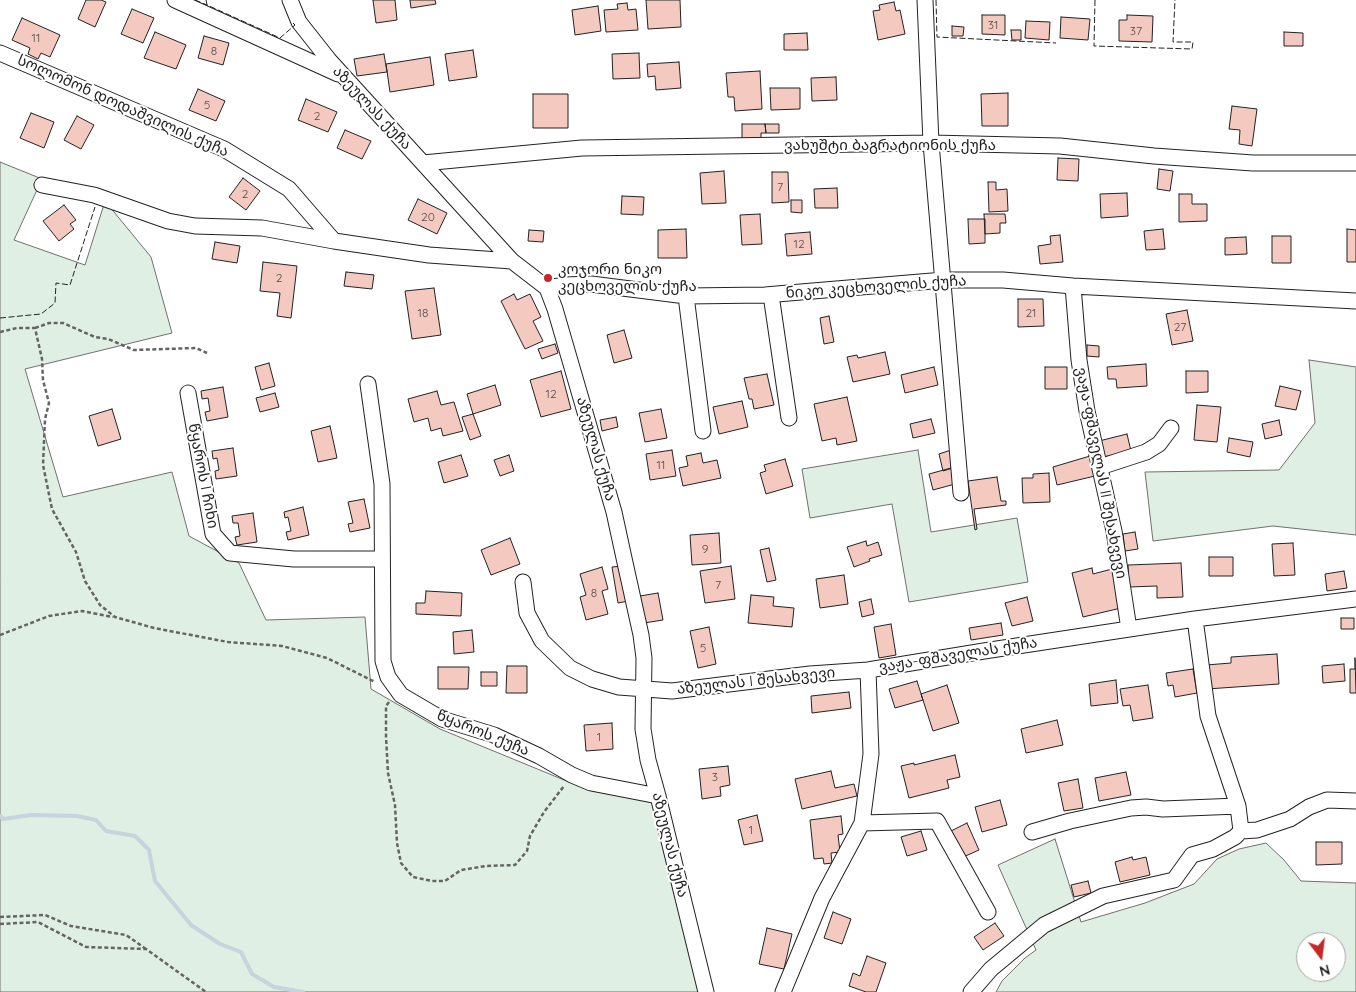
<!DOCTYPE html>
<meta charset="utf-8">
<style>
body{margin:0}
#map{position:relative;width:1356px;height:992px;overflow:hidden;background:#fff;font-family:Quicksand,sans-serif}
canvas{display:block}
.north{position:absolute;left:1296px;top:932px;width:50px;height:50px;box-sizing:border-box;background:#fff;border:1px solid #a7a7a7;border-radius:50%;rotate:165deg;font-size:14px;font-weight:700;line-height:20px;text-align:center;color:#222}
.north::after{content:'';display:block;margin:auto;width:18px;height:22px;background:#c62828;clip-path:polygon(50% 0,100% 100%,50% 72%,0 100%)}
</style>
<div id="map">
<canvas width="1356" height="992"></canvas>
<div class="north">N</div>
</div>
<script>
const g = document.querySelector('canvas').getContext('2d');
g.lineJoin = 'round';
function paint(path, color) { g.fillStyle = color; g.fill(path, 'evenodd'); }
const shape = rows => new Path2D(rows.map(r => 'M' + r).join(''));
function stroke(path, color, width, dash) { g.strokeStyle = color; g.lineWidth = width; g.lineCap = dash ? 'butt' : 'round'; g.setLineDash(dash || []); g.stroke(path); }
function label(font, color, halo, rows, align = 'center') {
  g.font = font + ' Quicksand,"Noto Sans Georgian",sans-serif'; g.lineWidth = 4; g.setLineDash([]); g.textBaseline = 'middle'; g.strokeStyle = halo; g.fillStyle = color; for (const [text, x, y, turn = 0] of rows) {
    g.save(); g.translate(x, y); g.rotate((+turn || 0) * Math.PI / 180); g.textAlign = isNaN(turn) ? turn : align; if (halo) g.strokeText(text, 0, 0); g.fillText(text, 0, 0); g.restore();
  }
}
const green = shape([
 [0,162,42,179,14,240,85,265,105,201,151,257,172,333,25,369,63,497,172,472,189,536,239,563,266,620,365,617,371,689,440,729,569,782,653,802,700,992,0,992,0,162],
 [1309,360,1356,367,1356,535,1273,526,1153,541,1145,472,1279,470,1315,423,1309,360],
 [918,450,931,532,1017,518,1028,582,909,602,892,504,810,518,802,469,918,450],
 [1055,839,1081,922,1145,903,1194,884,1217,859,1239,849,1266,843,1284,860,1301,881,1356,883,1356,992,996,992,1002,981,1025,958,1036,950,998,865,1055,839],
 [1306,942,1336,942,1336,972,1306,972,1306,942]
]);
const stream = shape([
 [0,816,3,819,31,815,77,816,96,820,106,831,135,836,149,850,155,881,191,925,220,944,241,952,252,974,274,987,303,992]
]);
const building = shape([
 [86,0,101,0,106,2,95,27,78,19,86,0],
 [373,0,395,0,397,20,376,23,373,0],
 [410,0,435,0,436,4,411,8,410,0],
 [646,0,680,0,681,27,648,29,646,0],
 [894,2,896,11,900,10,905,34,878,40,873,11,880,10,879,5,894,2],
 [627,3,628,10,636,9,638,30,606,32,604,10,618,9,617,4,627,3],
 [598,6,601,31,575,35,572,10,598,6],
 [132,9,154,18,143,43,121,34,132,9],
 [982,15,1005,15,1005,35,982,34,982,15],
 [1127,15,1153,16,1152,42,1119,41,1119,20,1127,20,1127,15],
 [1061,17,1090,19,1088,40,1060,38,1061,17],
 [22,18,60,35,50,57,41,53,38,59,28,54,30,48,12,40,22,18],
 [1026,21,1050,22,1049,40,1025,38,1026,21],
 [952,26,964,27,963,36,952,36,952,26],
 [1011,30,1021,30,1021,40,1012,40,1011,30],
 [155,32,186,45,176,69,144,58,155,32],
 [1284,32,1303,33,1303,46,1284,46,1284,32],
 [807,33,808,50,784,50,784,34,807,33],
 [204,36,229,43,223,65,198,58,204,36],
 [473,50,477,77,449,81,445,54,473,50],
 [639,53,640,78,613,79,612,54,639,53],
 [384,54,387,72,357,76,354,59,384,54],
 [430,57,434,85,390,92,386,64,430,57],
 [679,62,681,88,656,90,655,76,648,77,647,64,679,62],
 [760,71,762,109,735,111,734,97,728,97,726,73,760,71],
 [836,77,837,100,812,101,811,78,836,77],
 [770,88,800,88,800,109,771,110,770,88],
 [198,89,225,101,216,121,189,110,198,89],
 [1008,93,1008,126,982,126,981,94,1008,93],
 [533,94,568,94,568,128,533,128,533,94],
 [306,99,337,112,328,132,298,120,306,99],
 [1232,106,1257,109,1252,146,1239,144,1240,130,1229,129,1232,106],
 [31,113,54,122,44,148,20,138,31,113],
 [77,116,94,125,81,149,64,140,77,116],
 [742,124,765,124,766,133,761,133,761,140,742,141,742,124],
 [765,124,779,124,779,133,766,133,765,124],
 [345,130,371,141,362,159,337,148,345,130],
 [1058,158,1079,159,1078,181,1057,180,1058,158],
 [1159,169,1173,171,1170,191,1157,189,1159,169],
 [724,171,726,203,702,204,700,173,724,171],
 [772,172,788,172,789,202,772,203,772,172],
 [243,178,260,191,246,210,229,197,243,178],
 [988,182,996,182,996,190,1007,189,1008,211,989,212,988,182],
 [837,188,838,208,815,208,814,189,837,188],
 [1127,193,1128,216,1101,218,1100,194,1127,193],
 [1179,194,1192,194,1192,204,1207,204,1207,221,1179,222,1179,194],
 [622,196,644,197,643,215,621,214,622,196],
 [418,199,447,213,437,234,408,220,418,199],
 [791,200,802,200,802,213,791,212,791,200],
 [64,205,76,220,70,224,74,229,59,241,43,221,64,205],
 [760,214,762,244,742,245,740,215,760,214],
 [984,214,1005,214,1006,223,1000,223,1000,233,985,234,984,214],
 [968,219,985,219,985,243,969,244,968,219],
 [686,229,687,258,658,258,658,230,686,229],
 [1163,229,1165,249,1146,250,1144,231,1163,229],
 [1347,229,1356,230,1356,262,1347,262,1347,229],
 [529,230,544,231,543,242,528,241,529,230],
 [810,232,812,254,787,256,785,234,810,232],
 [1060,235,1063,262,1040,264,1038,246,1051,244,1050,236,1060,235],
 [1272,236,1291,236,1291,263,1272,263,1272,236],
 [1246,237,1247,254,1225,255,1225,238,1246,237],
 [215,242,240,246,237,263,212,259,215,242],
 [263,262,297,266,291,318,277,316,280,293,260,291,263,262],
 [346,272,374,275,372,289,344,286,346,272],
 [434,288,441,335,412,339,405,291,434,288],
 [514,294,517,300,530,294,541,317,533,321,543,341,525,349,501,301,514,294],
 [1018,299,1043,299,1044,326,1018,327,1018,299],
 [1187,310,1193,341,1172,345,1166,314,1187,310],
 [829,316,834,342,824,344,820,318,829,316],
 [624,330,632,358,614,363,607,335,624,330],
 [555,344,558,353,542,359,538,349,555,344],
 [1087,345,1099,346,1099,357,1087,356,1087,345],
 [885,352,890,374,853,382,847,357,857,355,858,358,885,352],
 [269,363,275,386,261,390,255,367,269,363],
 [1146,364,1147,386,1117,388,1116,379,1108,379,1107,367,1146,364],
 [934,367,938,385,905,393,901,375,934,367],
 [1045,367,1067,367,1067,389,1045,389,1045,367],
 [561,371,571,409,541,417,530,380,561,371],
 [1186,371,1208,371,1208,392,1186,393,1186,371],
 [767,374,774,405,754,409,752,399,749,399,744,378,767,374],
 [495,385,501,405,473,414,467,394,495,385],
 [1280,386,1301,391,1296,410,1275,406,1280,386],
 [223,387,228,417,207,421,205,412,210,411,208,398,202,399,201,391,223,387],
 [437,391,441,405,454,402,463,431,443,436,441,428,431,431,428,418,414,422,408,399,437,391],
 [275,393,279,407,260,412,256,398,275,393],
 [847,397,857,441,837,445,836,438,822,441,814,404,847,397],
 [742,401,748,427,719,434,713,407,742,401],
 [1197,405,1221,407,1217,442,1194,440,1197,405],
 [112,409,121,439,98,446,89,416,112,409],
 [661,409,667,438,645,442,639,413,661,409],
 [473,414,481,436,470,440,462,417,473,414],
 [616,417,618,427,602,431,600,420,616,417],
 [931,419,935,433,913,438,910,424,931,419],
 [1279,420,1282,435,1265,439,1262,424,1279,420],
 [330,426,337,458,318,462,311,431,330,426],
 [1127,434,1131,451,1103,457,1099,441,1127,434],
 [1229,438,1253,442,1250,457,1227,452,1229,438],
 [233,448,237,476,216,479,215,471,219,470,217,458,213,459,212,451,233,448],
 [672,450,676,476,650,480,646,454,672,450],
 [951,450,956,467,943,471,939,454,951,450],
 [701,453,703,463,717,460,721,478,683,486,679,468,688,466,686,456,701,453],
 [461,455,468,476,444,483,438,462,461,455],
 [509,455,514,471,500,476,494,460,509,455],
 [1090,456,1095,476,1057,485,1053,467,1090,456],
 [785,459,793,486,766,494,760,473,766,471,764,465,785,459],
 [951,468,955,484,933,490,929,474,951,468],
 [1049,473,1050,502,1023,503,1022,478,1033,478,1033,474,1049,473],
 [997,477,1001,501,1006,501,1006,505,974,509,977,529,975,530,968,481,997,477],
 [364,499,370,528,350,532,348,524,353,523,348,502,364,499],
 [303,507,309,535,288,540,286,532,291,531,288,517,285,518,284,512,303,507],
 [253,513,257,542,237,545,235,537,240,536,238,523,233,523,232,516,253,513],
 [1135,532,1138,549,1125,551,1123,534,1135,532],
 [719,533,721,563,692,565,690,535,719,533],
 [510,538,520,564,491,575,481,550,510,538],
 [866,541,867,546,878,542,882,555,869,559,870,561,854,567,847,547,866,541],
 [1293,543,1295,575,1274,576,1272,544,1293,543],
 [769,548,776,580,767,582,760,550,769,548],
 [1209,557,1233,557,1233,576,1209,576,1209,557],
 [1181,563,1183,597,1157,598,1157,586,1129,587,1128,565,1181,563],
 [623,566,628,601,618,603,612,567,623,566],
 [731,566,735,599,705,603,700,571,731,566],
 [602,567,608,589,602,591,608,614,586,620,580,597,586,595,580,574,602,567],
 [1092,568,1093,574,1112,569,1121,608,1083,617,1072,573,1092,568],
 [1344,571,1347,588,1327,591,1325,574,1344,571],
 [844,575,848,604,820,608,816,579,844,575],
 [426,591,462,593,461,616,416,614,416,603,425,603,426,591],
 [658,593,663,620,644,623,640,596,658,593],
 [751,595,774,597,773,606,794,608,792,627,748,623,751,595],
 [1027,597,1033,621,1012,626,1005,603,1027,597],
 [871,599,874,614,862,617,859,602,871,599],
 [1341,618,1354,618,1354,629,1341,629,1341,618],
 [1001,623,1003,635,971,640,969,628,1001,623],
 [891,624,896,655,879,658,874,627,891,624],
 [709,627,716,664,698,668,690,631,709,627],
 [472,630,474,652,454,654,453,632,472,630],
 [1277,654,1279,684,1207,689,1206,665,1231,663,1231,657,1277,654],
 [1355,658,1356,693,1350,693,1350,669,1355,669,1355,658],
 [1344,664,1345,681,1323,683,1322,666,1344,664],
 [507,666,527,666,527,693,506,693,507,666],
 [438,667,469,667,468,689,438,689,438,667],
 [1193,669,1197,693,1175,697,1173,685,1168,686,1166,673,1193,669],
 [481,672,497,672,497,686,481,686,481,672],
 [1116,680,1118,703,1091,706,1089,684,1116,680],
 [917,681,923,700,895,708,889,689,917,681],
 [947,685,959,723,933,731,921,694,947,685],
 [1148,685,1153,718,1133,721,1130,705,1123,706,1120,689,1148,685],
 [849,692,851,708,812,713,811,696,849,692],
 [1057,720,1063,745,1026,753,1021,729,1057,720],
 [612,723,613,749,586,751,584,725,612,723],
 [955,755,960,777,947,780,949,788,909,798,901,766,914,763,914,765,955,755],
 [728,766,730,785,720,787,721,796,702,799,699,769,728,766],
 [831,771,835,788,854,784,857,796,802,809,795,779,831,771],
 [1126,772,1131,795,1099,801,1095,778,1126,772],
 [1078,779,1083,808,1064,811,1058,783,1078,779],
 [1000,800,1007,825,982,832,975,807,1000,800],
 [757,815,763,841,744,845,738,820,757,815],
 [841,816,843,834,838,835,840,852,831,853,832,863,824,864,823,858,814,859,810,820,841,816],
 [967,823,979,850,961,858,949,832,967,823],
 [921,831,927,850,907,856,901,837,921,831],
 [1316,842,1342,842,1342,864,1316,865,1316,842],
 [1132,857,1133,860,1146,857,1150,875,1120,882,1115,862,1132,857],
 [1088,881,1091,893,1074,897,1071,885,1088,881],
 [833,912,851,919,842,944,824,938,833,912],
 [995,923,1004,936,983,950,974,937,995,923],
 [767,928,792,934,784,969,759,964,767,928],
 [867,956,886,963,876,992,866,992,849,986,853,973,860,976,867,956]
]);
const path = shape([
 [35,328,49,323,63,323,95,337,108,339,134,350,196,348,207,353],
 [0,332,17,328,35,328,42,359,43,380,49,403,45,419,43,465,52,509,76,552,85,581,100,605,115,617,154,628,228,642,282,646,327,658,375,682],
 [0,635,49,616,82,611,113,617],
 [389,702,386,706,386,737,388,773,395,805,397,843,401,863,413,877,432,881,445,881,461,870,486,866,515,865,527,851,530,836,544,812,564,786],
 [0,917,45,915,71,926,126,935,146,949],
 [0,924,38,922,86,947,146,949,206,992]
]);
const minor = shape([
 [175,0,338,74],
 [290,0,299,22,329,60,512,261,547,288,555,309,614,512,624,558,641,635,644,658,643,729,648,760,658,796,706,992],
 [925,0,931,143,961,493],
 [0,53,224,149,289,189,334,241,429,255,512,261],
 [423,163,582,148,931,143,1060,146,1154,156,1253,163,1356,163],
 [42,185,94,195,168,221,195,226,262,228,334,241],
 [1073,286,1079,360,1087,411,1114,531,1129,629],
 [547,288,565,285,591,284,686,296,765,295,944,280,1003,280,1073,286,1356,301],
 [771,295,789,418],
 [686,296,703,431],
 [368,384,382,484,383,661,388,677,401,695,442,719,494,735,539,756,572,775,591,783,658,796],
 [188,393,213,534,230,553,294,559,382,559],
 [1100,467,1146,452,1159,444,1171,428],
 [523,582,527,613,542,641,570,668,592,679,619,687,672,691,810,674,868,670,984,651,1195,619,1356,599],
 [862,823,937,821,988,912],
 [1241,831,1257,830,1290,819,1309,807,1327,800,1356,801],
 [1032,832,1070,821,1131,808,1146,807,1163,809,1238,806],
 [783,992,822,898,862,823,871,754,868,670],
 [971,992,991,969,1044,925,1103,896,1174,880,1192,855,1213,849,1235,837,1241,831,1238,806,1208,716,1195,619]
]);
const fence = shape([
 [195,0,207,5],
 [206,0,207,5,280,38,295,25,293,23],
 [936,0,937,37,1056,43],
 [1095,0,1094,46,1192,49,1193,42,1173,42,1175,0],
 [0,318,41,314,55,303,56,283,70,285,95,207]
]);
const markers = [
 [548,278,5,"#c62828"]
];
const numberNames = [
 ["31",993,25],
 ["37",1136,31],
 ["11",36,38],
 ["8",214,51],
 ["5",207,105],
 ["2",317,116],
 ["7",780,187],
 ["2",245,194],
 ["20",428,217],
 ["12",799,244],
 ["2",279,278],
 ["18",423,313],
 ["21",1031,313],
 ["27",1180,327],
 ["12",551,394],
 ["11",661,465],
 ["9",705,549],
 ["7",718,585],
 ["8",594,593],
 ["5",703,648],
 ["1",599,737],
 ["3",715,777],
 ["1",751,830]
];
const streetNames = [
 ["სოლომონ დოდაშვილის ქუჩა",123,106,24],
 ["აზეულას ქუჩა",372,108,47],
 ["ვახუშტი ბაგრატიონის ქუჩა",890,145],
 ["ნიკო კეცხოველის ქუჩა",876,287,-4],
 ["აზეულას ქუჩა",596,449,74],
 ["ვაჟა-ფშაველას II შესახვევი",1101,473,79],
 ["წყაროს I ჩიხი",203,476,79],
 ["ვაჟა-ფშაველას ქუჩა",958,655,-9],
 ["აზეულას I შესახვევი",756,681,-6],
 ["წყაროს ქუჩა",483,733,22],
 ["აზეულას ქუჩა",670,845,76]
];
const poiNames = [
 ["კოჯორი ნიკო",558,269],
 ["კეცხოველის ქუჩა",558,286]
];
paint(green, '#e0efe3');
stroke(green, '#6f6f6f', 1);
stroke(stream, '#c7d3dd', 4);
paint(building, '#f3c9c0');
stroke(building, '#222', 1);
stroke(minor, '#222', 17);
stroke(path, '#646464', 2.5, [4, 2.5]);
stroke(minor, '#fff', 15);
stroke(fence, '#222', 1, [6, 2.5]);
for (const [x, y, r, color] of markers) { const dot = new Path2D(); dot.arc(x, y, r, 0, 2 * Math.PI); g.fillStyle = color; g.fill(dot); stroke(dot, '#fff', 2); }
label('12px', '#564c4a', null, numberNames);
label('15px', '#222', '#fff', streetNames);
label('15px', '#222', '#fff', poiNames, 'left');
</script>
